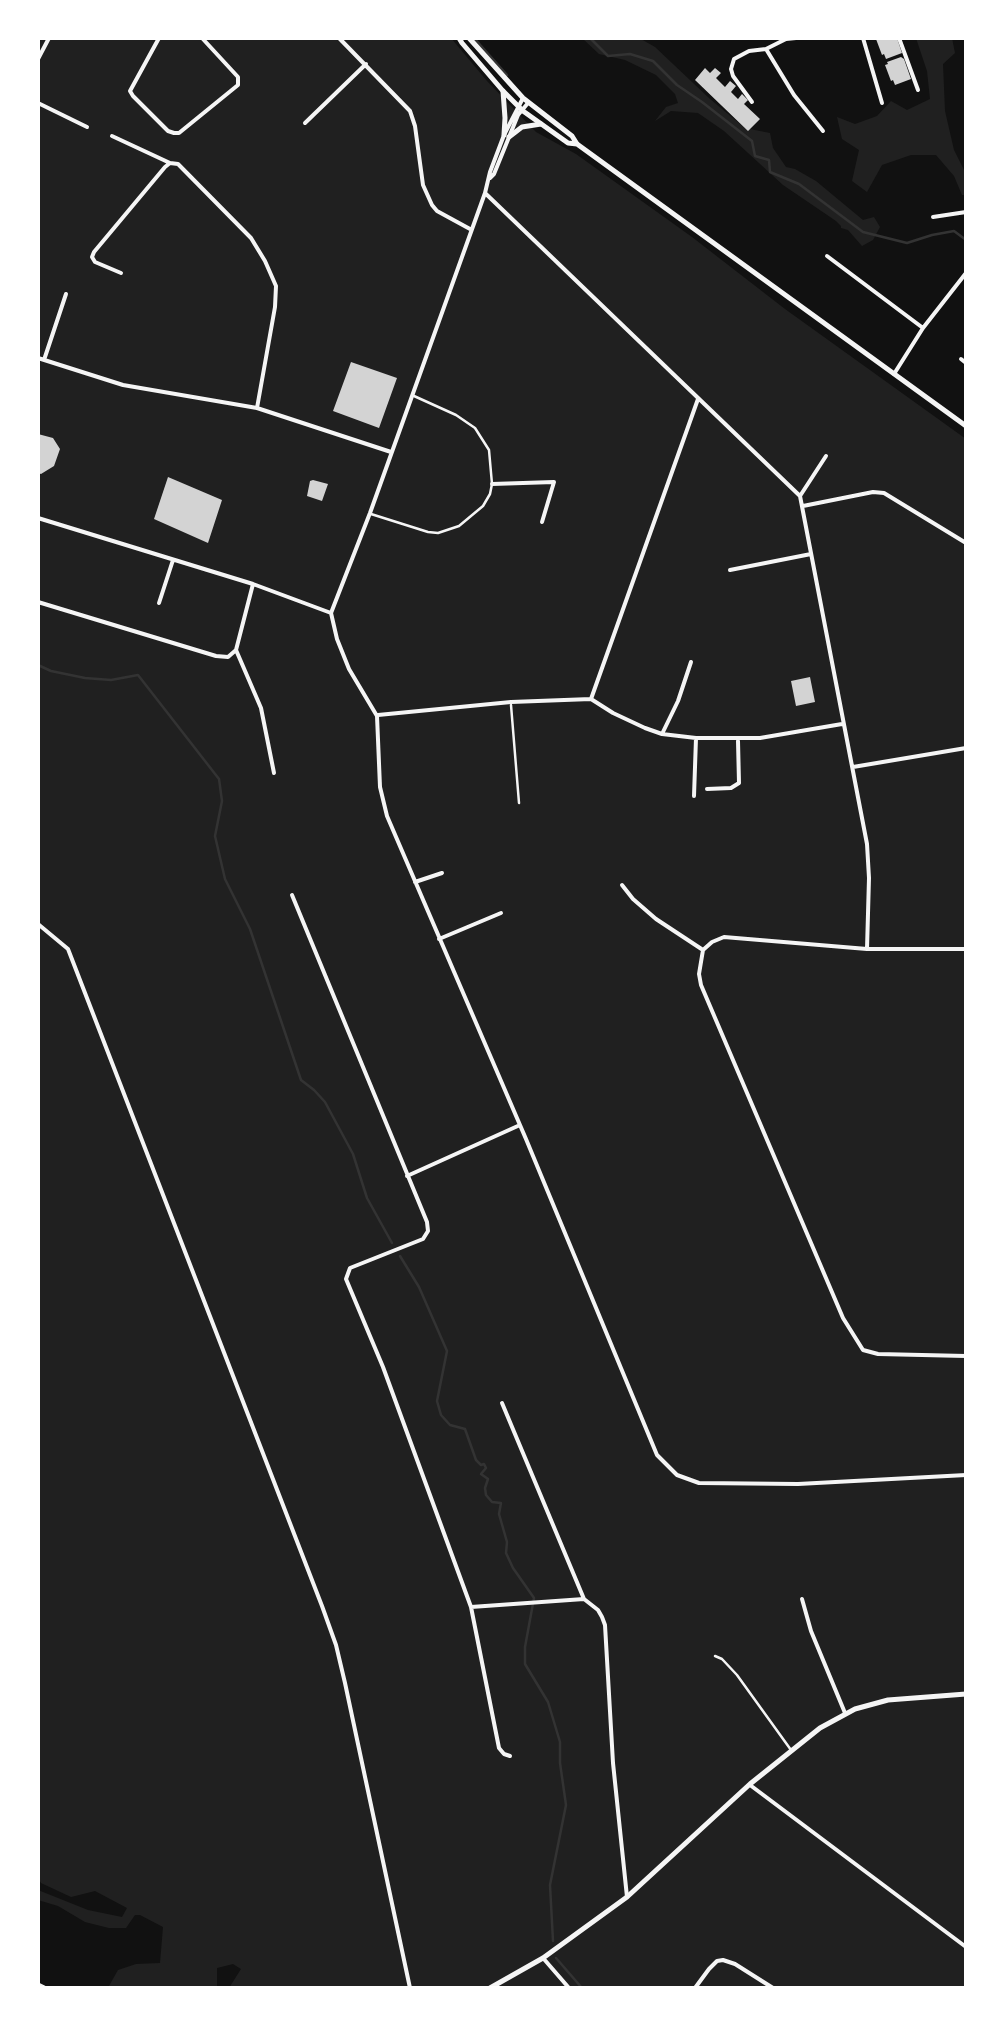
<!DOCTYPE html>
<style>
body{margin:0}
#map{position:relative;width:1004px;height:2026px;overflow:hidden;background:#111;font-family:"PT Sans Narrow",sans-serif}
canvas{display:block}
.frame{position:absolute;inset:0;border:40px solid #fff;pointer-events:none}
</style>
<div id="map">
<canvas width="1004" height="2026"></canvas>
<div class="frame"></div>
</div>
<script>
const g = document.querySelector('canvas').getContext('2d');
g.lineJoin = 'round';
function paint(path, color) { g.fillStyle = color; g.fill(path, 'evenodd'); }
const shape = rows => new Path2D(rows.map(r => 'M' + r).join(''));
function stroke(path, color, width, dash) { g.strokeStyle = color; g.lineWidth = width; g.lineCap = dash ? 'butt' : 'round'; g.setLineDash(dash || []); g.stroke(path); }
const green = shape([
 [38,38,451,38,487,81,536,132,576,154,692,237,785,309,966,439,966,1988,229,1988,241,1969,233,1964,217,1968,217,1988,82,1988,79,1987,109,1986,118,1970,136,1964,160,1963,163,1927,140,1915,135,1915,126,1928,109,1928,85,1922,58,1906,38,1900,38,1890,88,1910,122,1917,127,1908,95,1891,71,1897,41,1883,38,1878],
 [582,38,639,38,655,47,710,99,745,128,770,133,773,148,786,167,795,169,816,181,863,220,874,217,880,227,873,240,862,246,848,230,841,228,841,226,836,221,783,185,724,131,698,113,671,111,655,121,666,107,678,103,675,94,656,75,625,60,599,54],
 [916,38,952,38,955,53,943,64,945,111,954,150,966,174,966,195,962,195,954,176,936,155,911,155,882,165,867,192,852,181,859,150,842,139,837,117,855,124,877,116,891,101,907,110,930,99,927,71]
]);
const stream = shape([
 [474,38,507,75],
 [590,38,608,56,630,54,653,61,677,85,702,102,752,141,755,156,769,160,770,172,799,184,863,232,907,243,932,235,954,231,966,240],
 [38,665,51,671,85,678,111,680,138,675,219,779,222,801,215,836,225,879,250,929,301,1080,314,1090,325,1102,353,1154,367,1198,392,1243],
 [400,1256,419,1287,447,1351,437,1401,441,1415,450,1425,465,1429,476,1460,481,1465,484,1464,486,1468,481,1474,488,1479,485,1488,486,1495,492,1502,501,1503,499,1514,507,1542,506,1553,513,1568,534,1598,525,1647,525,1664,548,1702,560,1742,560,1763,566,1805,550,1885,553,1941],
 [556,1958,582,1988]
]);
const building = shape([
 [879,38,897,38,902,53,886,59,884,54,882,55,876,39],
 [901,57,904,59,911,79,895,85,893,80,891,81,885,65,888,64,887,62],
 [705,68,710,73,715,68,721,73,716,78,725,87,730,81,736,86,731,92,738,99,742,94,748,100,744,104,760,119,748,131,695,80],
 [351,362,397,378,379,428,333,411],
 [38,434,53,438,60,449,54,466,41,474,38,473],
 [168,477,222,500,208,543,154,519],
 [313,480,328,484,322,501,307,496,310,481],
 [810,677,815,702,796,706,791,681]
]);
const service = shape([
 [371,514,428,532,438,533,459,526,483,506,490,494,492,484,489,450,475,428,456,415,414,396],
 [511,705,519,803],
 [715,1656,722,1659,737,1675,791,1750]
]);
const minor = shape([
 [159,38,130,91,133,96,168,131,174,133,179,133,238,85,238,77,202,38],
 [339,38,410,111,415,126,423,185,432,205,437,211,470,229],
 [863,38,882,103],
 [899,38,918,90],
 [766,49,794,95,823,131],
 [38,59,49,38],
 [752,102,733,76,731,69,734,59,749,51,766,49,786,39,796,38],
 [38,103,87,127],
 [305,123,366,64],
 [112,136,170,163],
 [490,178,494,174,518,115,528,103],
 [485,193,800,496,867,844,869,878,867,949],
 [933,217,966,212],
 [827,256,923,328],
 [121,273,95,262,92,257,94,252,165,167,170,163,178,164,251,238,265,261,276,286,275,307,257,408],
 [38,358,123,385,257,408,391,452],
 [961,359,966,363],
 [44,360,66,294],
 [894,374,923,328,966,273],
 [492,484,554,482,542,522],
 [800,496,826,456],
 [803,506,873,492,884,493,966,543],
 [38,518,253,584,331,613],
 [730,570,811,554],
 [253,584,236,650,261,708,274,773],
 [38,602,216,656,228,657,236,650],
 [159,603,173,560],
 [331,613,337,639,349,669,377,716,380,787,387,816,526,1139,657,1455,677,1475,699,1483,798,1484,966,1475],
 [331,613,370,513,485,193,490,172,504,135,523,98],
 [591,699,698,399],
 [378,715,511,702,591,699,613,713,645,728,662,734,696,738,760,738,842,724],
 [662,734,678,701,691,662],
 [853,767,966,748],
 [707,789,731,788,739,783,738,741],
 [694,796,696,738],
 [415,882,442,873],
 [622,885,633,899,656,919,703,950],
 [292,895,427,1222,428,1231,423,1239,350,1268,346,1279,383,1367,471,1607,584,1599,598,1610,602,1617,605,1625,613,1763,627,1897],
 [38,924,68,949,322,1606,336,1645,345,1683,410,1988],
 [439,939,501,913],
 [966,949,867,949,724,937,712,942,703,950,699,974,701,985,843,1318,863,1350,878,1354,966,1356],
 [407,1176,520,1125],
 [502,1403,584,1599],
 [802,1599,811,1631,845,1713],
 [471,1607,499,1748,504,1754,510,1756],
 [750,1785,966,1947],
 [543,1958,569,1988],
 [695,1988,709,1969,717,1961,723,1960,735,1964,773,1988]
]);
const tertiary = shape([
 [503,91,505,118,504,135],
 [509,137,522,127,541,124],
 [38,1985,44,1988],
 [490,1988,543,1958,627,1897,750,1784,820,1728,855,1709,888,1700,966,1694]
]);
const secondary = shape([
 [459,38,462,43,503,91,523,111,568,143,577,144],
 [469,38,523,98,572,136,577,144,966,426]
]);
paint(green, '#202020');
stroke(stream, '#333', 2.5);
paint(building, '#d3d3d3');
stroke(service, '#f5f5f5', 2.5);
stroke(minor, '#f5f5f5', 4);
stroke(tertiary, '#f5f5f5', 5);
stroke(secondary, '#f5f5f5', 5);
</script>
